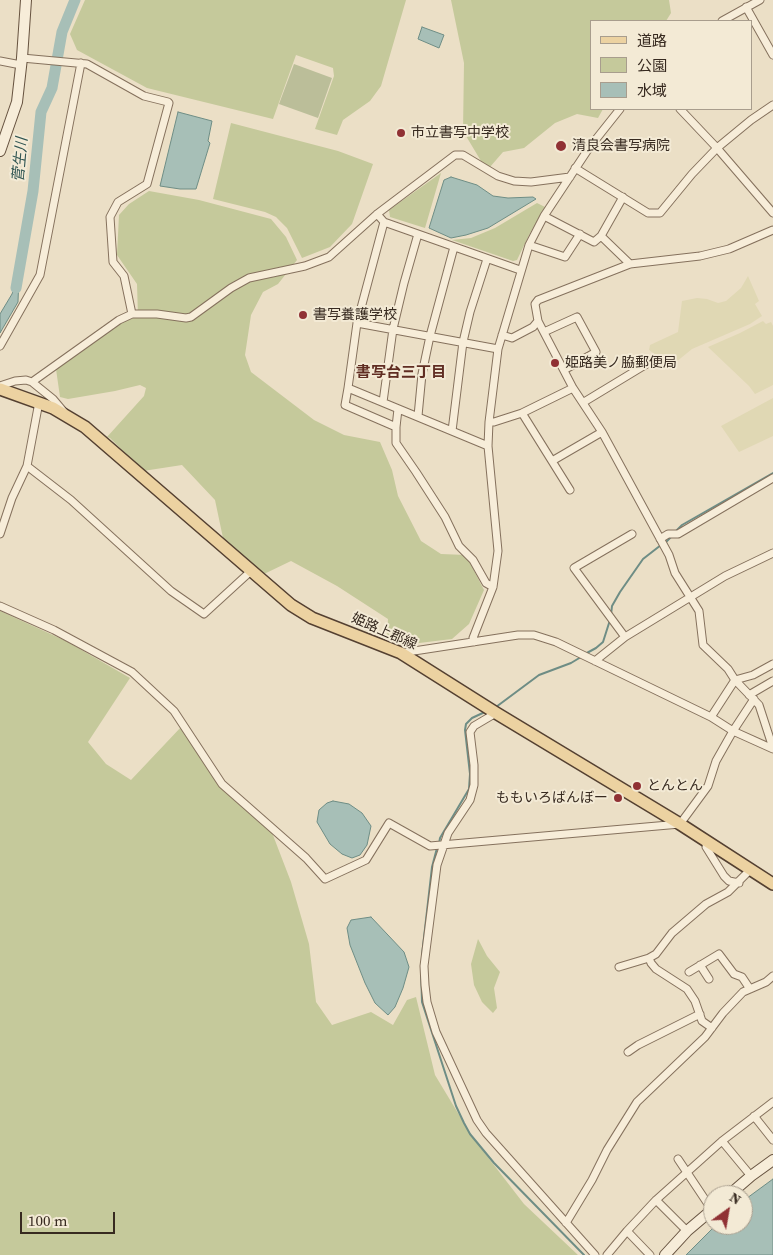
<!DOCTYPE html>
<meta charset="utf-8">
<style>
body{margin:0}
#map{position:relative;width:773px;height:1255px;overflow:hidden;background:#ebdfc6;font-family:"Source Serif 4","Noto Sans JP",serif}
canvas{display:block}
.legend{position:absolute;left:590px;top:20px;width:162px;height:90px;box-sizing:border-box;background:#f3ead5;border:1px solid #a89d8d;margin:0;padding:6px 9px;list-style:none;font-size:15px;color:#372a20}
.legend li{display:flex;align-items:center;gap:10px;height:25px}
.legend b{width:25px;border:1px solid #a89d8d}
.north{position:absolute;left:703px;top:1185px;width:50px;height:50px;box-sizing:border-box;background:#f3ead5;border:1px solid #a89d8d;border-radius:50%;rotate:32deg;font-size:14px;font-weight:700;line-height:20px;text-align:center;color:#372a20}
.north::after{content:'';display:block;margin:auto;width:18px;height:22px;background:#903134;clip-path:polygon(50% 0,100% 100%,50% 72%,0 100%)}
.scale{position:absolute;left:20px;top:1212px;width:95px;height:22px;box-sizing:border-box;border:2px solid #372a20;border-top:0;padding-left:6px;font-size:15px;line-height:18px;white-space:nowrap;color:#372a20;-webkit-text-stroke:4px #f3ead5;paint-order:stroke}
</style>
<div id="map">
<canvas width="773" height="1255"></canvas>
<ul class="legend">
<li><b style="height:6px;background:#ecd2a1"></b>道路</li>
<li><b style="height:14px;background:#c5c99b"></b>公園</li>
<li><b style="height:14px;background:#a7bfb7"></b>水域</li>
</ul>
<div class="north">N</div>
<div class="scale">100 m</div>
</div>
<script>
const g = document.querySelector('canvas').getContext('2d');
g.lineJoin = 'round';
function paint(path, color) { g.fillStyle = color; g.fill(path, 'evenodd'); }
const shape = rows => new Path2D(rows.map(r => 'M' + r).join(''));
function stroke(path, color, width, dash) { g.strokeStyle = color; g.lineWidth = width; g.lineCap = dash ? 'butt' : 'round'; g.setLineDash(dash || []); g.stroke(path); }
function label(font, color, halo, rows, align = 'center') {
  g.font = font + ' "Source Serif 4","Noto Sans JP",serif'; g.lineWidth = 4; g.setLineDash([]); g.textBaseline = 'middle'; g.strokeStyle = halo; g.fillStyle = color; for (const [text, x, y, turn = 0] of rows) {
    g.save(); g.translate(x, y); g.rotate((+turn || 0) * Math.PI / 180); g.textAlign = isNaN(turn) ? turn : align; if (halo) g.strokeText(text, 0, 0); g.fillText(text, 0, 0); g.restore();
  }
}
const farmland = shape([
 [748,276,759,301,755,304,762,316,750,324,692,349,676,362,668,363,649,350,650,345,678,332,682,301,697,298,707,299,718,303,726,301,741,288],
 [763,321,766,324,771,322,773,326,773,385,755,394,749,386,708,347,740,333],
 [773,398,773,436,739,452,721,426]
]);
const green = shape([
 [85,0,406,0,381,86,370,101,343,120,337,135,315,129,334,76,333,68,296,55,273,119,147,88,77,50,70,34],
 [451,0,669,0,671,13,666,21,592,21,592,109,603,109,598,118,577,114,555,123,524,148,503,152,490,167,481,161,463,131,464,63],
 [231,123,338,151,373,164,352,224,330,247,302,258,287,228,276,217,265,212,213,199],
 [441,173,425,228,390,217,389,210],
 [149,191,199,200,271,219,286,237,297,260,278,284,263,292,251,315,245,355,251,372,314,420,344,435,380,442,392,470,398,496,421,541,441,554,466,555,484,590,469,624,452,639,411,644,387,639,388,619,337,586,291,561,264,574,223,538,215,500,182,465,143,471,110,438,107,437,144,396,146,388,140,385,115,391,68,399,60,397,56,369,123,322,138,316,137,284,117,255,119,215,129,204],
 [537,203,545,207,529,235,517,260,513,261,452,240,471,238,495,228],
 [0,611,66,641,130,678,88,742,106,764,131,780,182,726,226,788,266,817,291,882,309,944,316,1002,332,1025,371,1012,393,1025,407,1000,416,997,435,1075,473,1138,524,1204,578,1255,0,1255],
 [478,939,487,956,500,972,494,988,497,1008,493,1013,482,1002,474,985,471,964]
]);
const cemetery = shape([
 [294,64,332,78,318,118,279,104]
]);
const water = shape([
 [422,27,444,35,439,48,418,39,422,27],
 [178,112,212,121,208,141,210,143,196,189,180,189,160,186,178,112],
 [451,177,477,185,493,196,508,198,533,197,536,199,488,228,466,235,451,238,429,228,444,180,451,177],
 [19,274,18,302,0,333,0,314,12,294,19,274],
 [333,801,349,804,362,813,371,826,367,845,360,855,352,858,342,854,330,844,317,822,319,810,327,803,333,801],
 [371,917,404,952,409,967,403,988,395,1007,388,1015,375,1003,365,983,350,945,347,928,351,920,371,917],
 [773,1179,773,1255,686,1255,716,1225,743,1225,743,1201,773,1179]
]);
const stream = shape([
 [675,532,682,525,773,473],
 [665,543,672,536],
 [611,615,612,606,620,592,643,559,661,545],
 [585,654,596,648,603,642,610,620],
 [496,707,539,675,571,663,581,657],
 [439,844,440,838,469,789,470,774,465,730,466,724,472,718,487,711],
 [422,955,432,867,437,848],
 [421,967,422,1002,456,1106,464,1123,470,1134,494,1163,584,1255]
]);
const river = shape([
 [16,288,33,191,41,112,52,88,62,32,75,0]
]);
const street = shape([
 [746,7,773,55],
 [722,21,760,0],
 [22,58,87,64,144,96,168,102,169,103,147,184,118,202,110,217,113,262,124,276,132,314],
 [0,61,21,65],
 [680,109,717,148,773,213],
 [575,168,648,213,660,213,692,174,717,148,751,120,773,105],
 [377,214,384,222,520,270],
 [544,216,594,242,601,236,623,197],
 [384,222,357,323,348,388,488,446],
 [773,230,729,249,700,256,630,264,538,300,535,304,538,321,573,388,602,432,669,555,675,573,699,611,703,645,728,669,735,680,759,705,773,748],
 [601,236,630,264],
 [529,245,565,257,580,234],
 [357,323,498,349],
 [544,332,577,317,596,352,564,370],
 [502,335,512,338,533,327,538,321],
 [0,346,40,275,81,63],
 [32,382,119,320,132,314,157,314,186,318,191,317,231,288,249,278,305,266,329,257,377,214,455,155,463,155,498,176,514,181,531,182,570,177],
 [0,386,15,381,26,380,32,382,53,399,64,412],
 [348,388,345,405,396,427],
 [39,402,27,466,71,500,171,591,204,614,251,571],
 [383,402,393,329,404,283,418,234],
 [584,402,655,359],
 [398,409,396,427,396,443,416,472,445,517,459,546,473,560,486,583,493,587],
 [522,413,570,490],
 [418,416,422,374,430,336,454,247],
 [489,422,494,422,522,413,573,388],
 [452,431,463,342,470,312,487,259],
 [552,461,602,432],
 [0,534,12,498,27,466],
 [660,539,668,534,678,534,773,478],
 [0,606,54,630,132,672,174,711,222,784,306,858,325,879,366,860,389,823,430,846,680,824,708,786,716,761,733,731,754,699],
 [625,637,574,568,632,534],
 [474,642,473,638,493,587,498,551,488,446,489,422,498,349,529,245,544,216,589,148,620,109],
 [401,653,518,635,534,635,556,642,711,717,733,731,773,749],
 [595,661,625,637,725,576,773,553],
 [749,695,773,681],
 [496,713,474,726,470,732,474,765,474,785,470,800,448,833,437,865,424,966,425,985,427,1002,436,1032,477,1120,486,1133,595,1255],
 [711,717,735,680,753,675,773,664],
 [707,841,706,847,724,876,729,881,739,883],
 [649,958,656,954,672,933,706,904,728,892,750,870],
 [700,965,709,979],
 [619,967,649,958,651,963,656,969,687,989,695,1001,702,1021,712,1028],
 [689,972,719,954,734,974,742,977,750,989],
 [628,1052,638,1045,700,1014],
 [754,1116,773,1140],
 [722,1141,751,1176],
 [678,1159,712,1210],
 [656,1200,687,1231],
 [566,1223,592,1180,607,1150,637,1102,705,1037,723,1013,743,992,766,982,773,976],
 [627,1231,650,1255],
 [607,1255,627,1231,656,1200,722,1141,773,1102]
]);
const secondary = shape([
 [0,151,17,102,22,58,26,0],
 [729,1195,751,1176,773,1160],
 [665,1255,687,1231,713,1209]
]);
const primary = shape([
 [0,389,53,408,85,427,291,605,312,618,401,653,496,713,680,824,773,884]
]);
const markers = [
 [401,133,5,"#903134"],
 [561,146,6,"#903134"],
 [303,315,5,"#903134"],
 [555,363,5,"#903134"],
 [637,786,5,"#903134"],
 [618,798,5,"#903134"]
];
const poiNames = [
 ["市立書写中学校",411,133],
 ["清良会書写病院",572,146],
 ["書写養護学校",313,315],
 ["姫路美ノ脇郵便局",565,363],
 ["とんとん",647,786],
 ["ももいろばんぼー",608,798,"right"]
];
const streetNames = [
 ["姫路上郡線",384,632,24]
];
const waterNames = [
 ["菅生川",21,160,-85]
];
const neighbourhoodNames = [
 ["書写台三丁目",401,373]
];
paint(farmland, '#e0d8b4');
paint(green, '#c5c99b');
paint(cemetery, '#bbbe99');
paint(water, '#a7bfb7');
stroke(water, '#6e8d85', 1);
stroke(stream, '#6e8d85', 2);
stroke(river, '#a7bfb7', 11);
stroke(street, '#85715d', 9);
stroke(secondary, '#675340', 12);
stroke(primary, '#544031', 14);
stroke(street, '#f7edd9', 7);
stroke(secondary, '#f7edd9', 10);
stroke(primary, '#ecd2a1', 11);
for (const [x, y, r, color] of markers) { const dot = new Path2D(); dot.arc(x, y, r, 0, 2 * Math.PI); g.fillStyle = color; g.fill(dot); stroke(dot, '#f3ead5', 2); }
label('14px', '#372a20', '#f3ead5', poiNames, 'left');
label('14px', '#372a20', '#f3ead5', streetNames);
label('italic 15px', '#305552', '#f3ead5', waterNames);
label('bold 15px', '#602d22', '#f3ead5', neighbourhoodNames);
</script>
